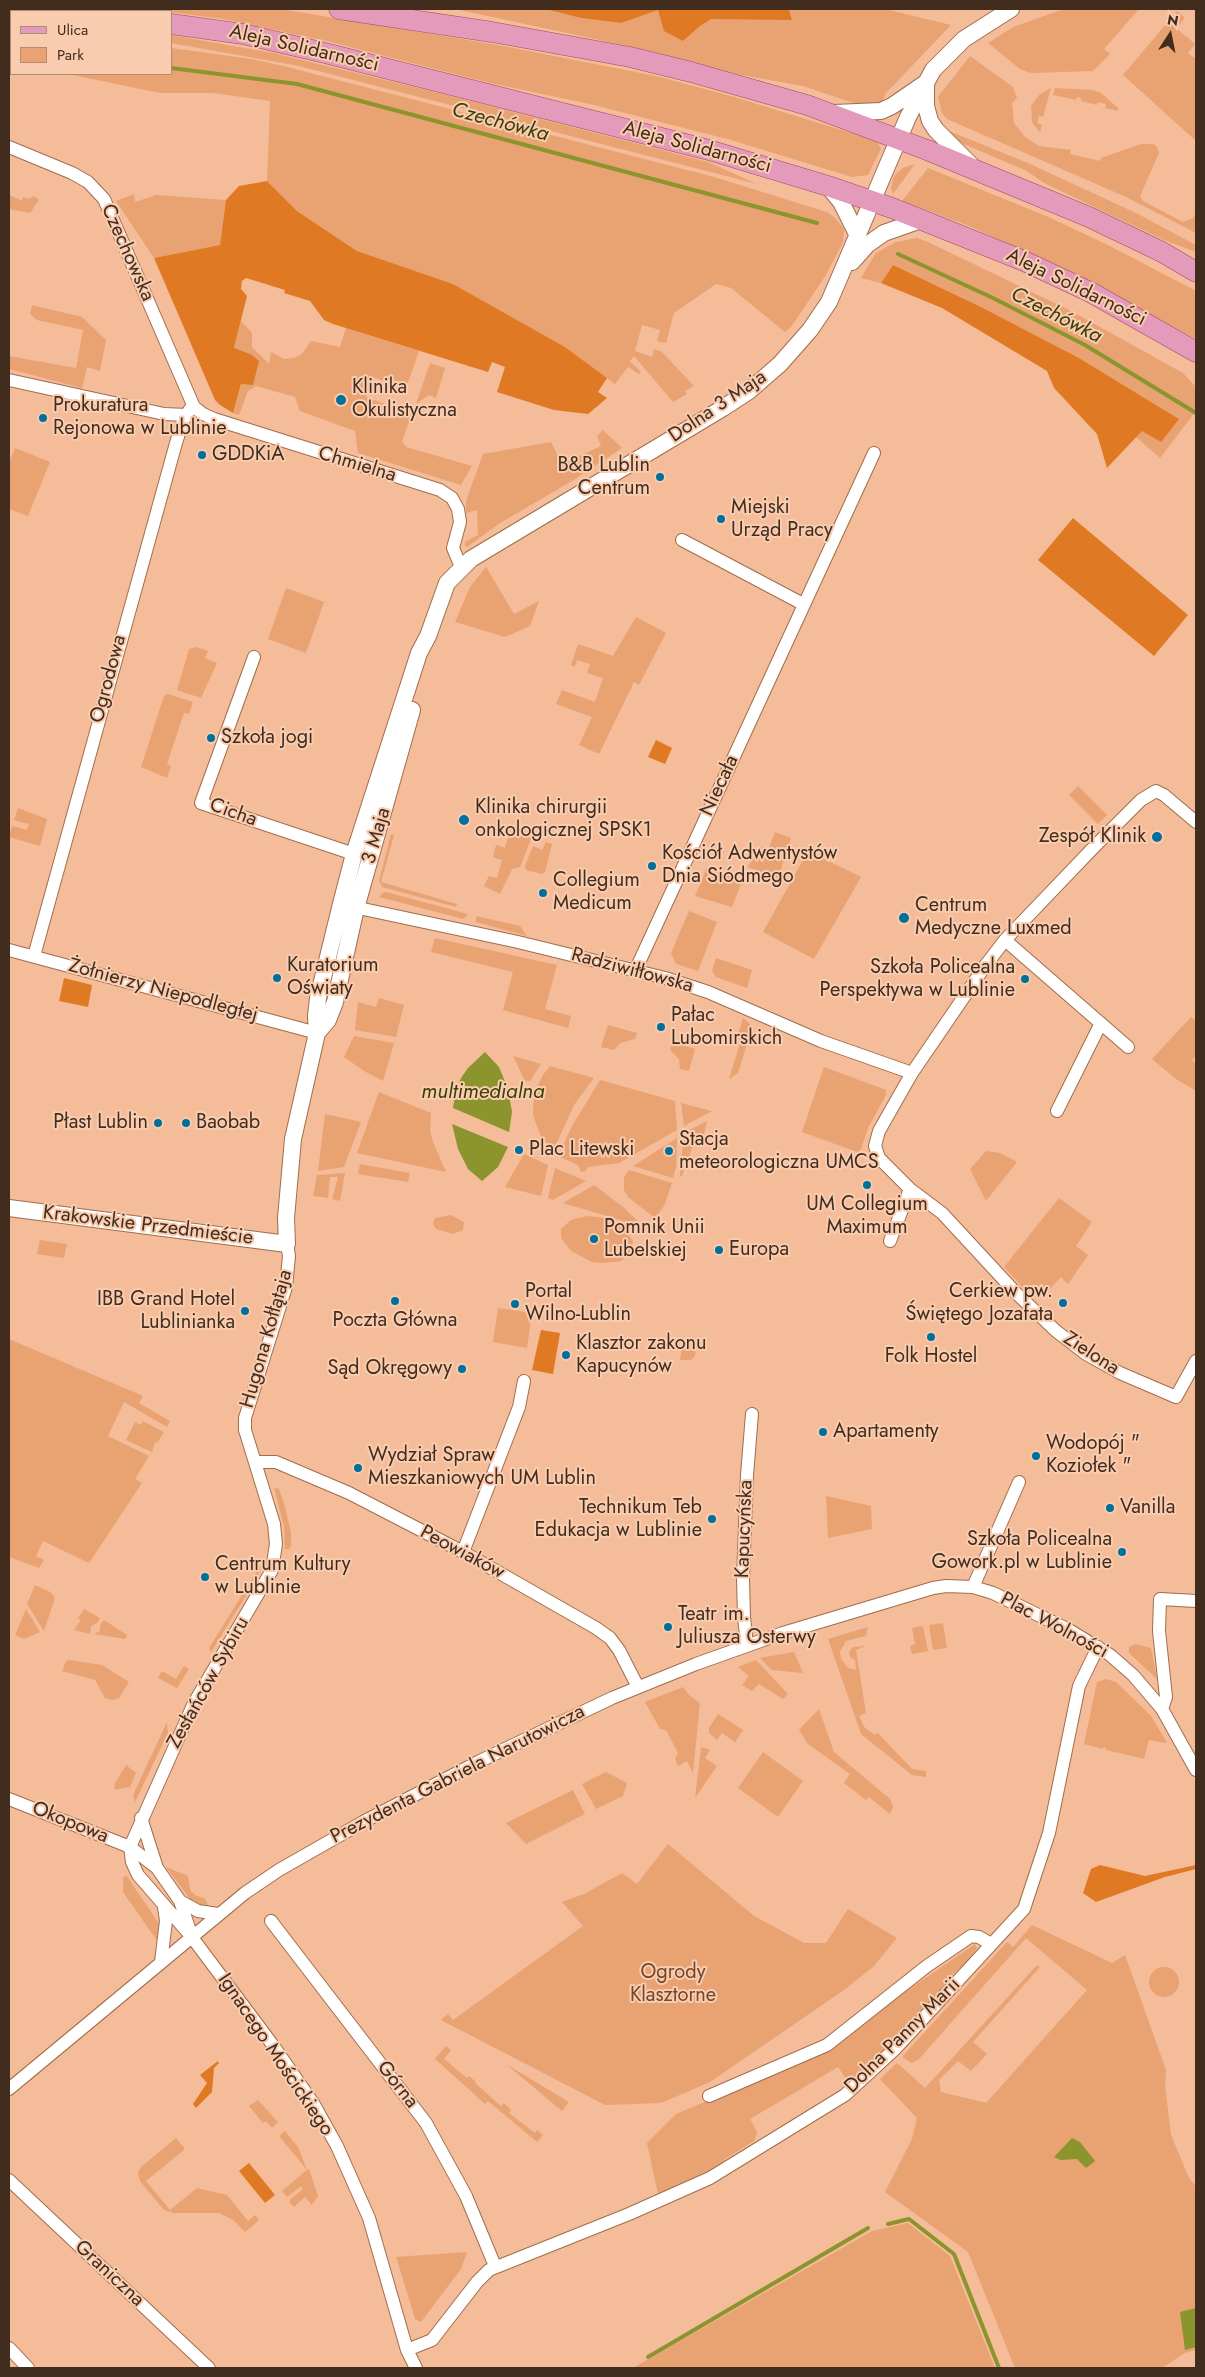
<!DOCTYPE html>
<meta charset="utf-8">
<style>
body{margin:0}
#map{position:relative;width:1205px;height:2377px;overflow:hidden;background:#f4bc98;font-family:Jost,sans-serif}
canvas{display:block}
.frame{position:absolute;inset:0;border:10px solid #422c1e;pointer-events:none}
.legend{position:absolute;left:10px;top:10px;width:162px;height:65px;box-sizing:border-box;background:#f9ccaf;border:1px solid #b08c75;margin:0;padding:6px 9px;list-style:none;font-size:15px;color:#422c1e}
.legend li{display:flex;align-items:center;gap:10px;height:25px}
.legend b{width:25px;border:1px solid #b08c75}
.north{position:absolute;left:1145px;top:10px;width:50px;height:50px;-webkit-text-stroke:4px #f9ccaf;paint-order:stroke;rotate:11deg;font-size:14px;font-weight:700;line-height:20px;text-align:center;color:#422c1e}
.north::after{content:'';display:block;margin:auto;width:18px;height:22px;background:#422c1e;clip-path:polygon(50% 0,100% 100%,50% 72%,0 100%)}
</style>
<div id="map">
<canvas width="1205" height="2377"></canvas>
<div class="frame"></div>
<ul class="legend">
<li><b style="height:6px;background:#e39abb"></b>Ulica</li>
<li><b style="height:14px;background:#e9a272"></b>Park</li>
</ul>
<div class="north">N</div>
</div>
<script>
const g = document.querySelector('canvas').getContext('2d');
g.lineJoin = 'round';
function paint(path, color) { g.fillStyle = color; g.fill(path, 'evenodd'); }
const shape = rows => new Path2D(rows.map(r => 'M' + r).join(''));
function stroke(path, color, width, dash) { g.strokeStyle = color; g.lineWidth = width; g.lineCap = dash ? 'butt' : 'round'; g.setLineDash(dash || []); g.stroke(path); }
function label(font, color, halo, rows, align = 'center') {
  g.font = font + ' Jost,sans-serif'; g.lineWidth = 4; g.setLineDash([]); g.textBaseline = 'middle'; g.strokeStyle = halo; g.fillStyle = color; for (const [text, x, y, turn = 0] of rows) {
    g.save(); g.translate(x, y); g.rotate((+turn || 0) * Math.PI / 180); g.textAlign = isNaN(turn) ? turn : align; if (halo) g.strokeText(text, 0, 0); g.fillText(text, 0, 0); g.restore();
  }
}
const green = shape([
 [147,9,280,9,498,45,656,76,731,96,864,137,877,142,881,149,868,175,852,177,731,140,594,105,490,83,327,41,223,19],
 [455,9,545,9,581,18,620,23,658,10,683,41,699,27,711,19,792,19,789,9,885,9,951,25,886,93,883,100,885,107,868,108,803,86,741,75,646,50],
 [1064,9,1139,9,1104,49,1110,54,1093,71,1031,73,1020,69,988,43,1013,27],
 [1177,11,1185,18,1176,28,1195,44,1188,53,1196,59,1196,141,1123,75],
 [171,35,273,53,439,93,708,162,757,184,299,66,171,43],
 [171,48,252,59,287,67,714,177,827,212,834,217,844,229,843,242,826,275,791,327,785,332,731,288,716,284,674,313,666,343,657,341,660,330,642,325,635,351,652,357,654,349,662,352,694,386,685,391,687,394,673,402,634,356,630,361,641,372,639,374,628,367,615,384,565,347,453,284,357,251,297,211,267,181,270,101,213,93,160,93,68,74,171,74],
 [970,56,1013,87,1017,98,1012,103,1014,123,1025,137,1039,146,1071,150,1070,154,1100,161,1101,158,1141,144,1153,144,1157,147,1159,153,1140,196,1143,201,1183,222,1193,218,1196,213,1196,233,1126,197,947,119,942,113,938,97],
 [1051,88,1043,117,1039,116,1037,123,1042,125,1040,132,1032,122,1031,106,1040,94],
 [1055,88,1093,90,1101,93,1118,108,1118,111,1105,108,1106,104,1098,102,1097,105,1081,101,1081,98,1077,97,1076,100,1053,95],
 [949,131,1028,163,1136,213,1196,245,1196,252,1164,240,1044,183,1027,171,959,142,947,132],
 [915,164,893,194,891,188,894,176,903,168],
 [928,168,1046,216,1106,244,1196,291,1196,339,1078,275,969,226,902,201],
 [134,194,135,202,156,195,226,200,220,245,154,258,116,201],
 [9,195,22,201,23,197,28,199,34,196,39,200,30,213,9,209],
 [917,238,928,242,1071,311,1183,373,1196,387,1196,411,1160,458,1136,437,1143,430,1179,419,1079,358,981,307,893,265,881,283,861,278,876,253,896,242],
 [32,305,82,317,106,340,100,371,87,367,82,388,9,369,9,356,76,368,83,330,37,320,30,314],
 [241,321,252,333,252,347,269,364,271,352,284,359,294,358,302,354,311,341,340,347,346,328,419,351,406,388,372,377,366,397,412,414,402,441,406,447,472,466,461,485,358,453,355,431,300,411,295,397,256,386,248,391,239,415,233,413,250,354,234,349],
 [430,363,445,368,436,398,429,395,416,404],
 [603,430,622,448,572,481,500,523,467,547,465,545,465,542,478,535,477,510,466,513,466,501,483,454,551,442,562,464,601,446,597,436],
 [15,448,50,462,28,516,9,509,9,463],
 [486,567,514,614,539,601,530,626,505,637,455,622,470,587],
 [286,588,324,602,306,653,268,639],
 [636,617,666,633,639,685,634,682,599,754,579,745,592,717,556,704,562,690,595,702,603,678,587,673,590,664,577,660,575,667,571,665,578,644,613,656],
 [196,647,208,651,205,658,217,663,201,698,177,690,189,649],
 [168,694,193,702,189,714,184,713,167,764,171,766,167,778,141,767,164,696],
 [1078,786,1107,815,1098,824,1069,795],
 [18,808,47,819,40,846,9,837,12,826,27,830,29,824,14,820],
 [521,830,533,834,520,867,512,869,500,894,484,886,489,876,497,878,502,860,493,857,496,845,505,848,509,834,519,837],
 [775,832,791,838,778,878,748,867,760,846,768,850],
 [391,834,394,835,381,882,457,904,456,907,382,887,379,881],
 [546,842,552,844,545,872,542,874,526,870,525,866,533,846,542,850],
 [808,851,861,877,814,959,763,932],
 [707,867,742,881,732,907,695,896],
 [386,892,468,914,467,916,463,919,379,897,381,894],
 [689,911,717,922,698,971,676,964,671,953],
 [476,916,520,926,527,936,476,922],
 [435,938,557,965,545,1009,571,1016,568,1028,503,1010,513,972,431,952],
 [716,958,752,970,747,988,716,977,712,971],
 [379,998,404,1005,396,1037,355,1030,358,1002,376,1007],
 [1191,1017,1196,1021,1196,1055,1192,1061,1196,1064,1196,1091,1176,1079,1152,1059],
 [743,1018,750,1024,751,1031,738,1073,729,1079,741,1040,737,1038],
 [608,1025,637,1033,635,1039,620,1043,614,1050,601,1047],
 [354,1036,394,1043,383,1081,364,1071,344,1057],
 [672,1042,695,1049,689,1071,680,1069,679,1059,670,1050],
 [513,1056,541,1064,530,1081,525,1081],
 [550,1066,594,1078,574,1105,553,1151,541,1137,533,1115,534,1093,543,1075],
 [824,1067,886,1090,886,1095,868,1128,861,1149,857,1152,802,1132],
 [600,1080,675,1101,677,1130,619,1163,588,1167,585,1171,581,1172,578,1165,558,1156,572,1126],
 [379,1092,431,1113,430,1130,433,1142,446,1172,357,1153],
 [681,1103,712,1111,684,1126],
 [325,1114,361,1122,344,1167,318,1171],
 [707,1121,703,1139,696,1137,682,1176,680,1176,684,1133],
 [677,1138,676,1167,673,1178,633,1166],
 [986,1151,1000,1153,1017,1162,986,1201,970,1169],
 [524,1154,548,1165,541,1196,505,1187],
 [360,1164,410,1173,408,1182,358,1174],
 [555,1168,586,1181,553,1200,548,1198],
 [629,1170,672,1183,664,1206,655,1218,628,1197,624,1190,624,1177],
 [345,1173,340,1201,332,1199,338,1177,330,1177,328,1198,313,1196,317,1175],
 [594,1185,623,1207,644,1227,563,1203],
 [1059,1198,1092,1222,1076,1246,1088,1255,1068,1284,1061,1277,1044,1295,1033,1284,1026,1291,1004,1267],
 [451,1215,464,1222,463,1230,453,1234,436,1229,433,1224,435,1218],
 [587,1216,603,1218,624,1229,633,1241,631,1253,621,1261,604,1263,592,1262,571,1251,561,1238,561,1229,571,1220],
 [40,1240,67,1244,64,1258,37,1254],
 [498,1308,532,1313,527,1348,493,1342],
 [9,1339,143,1396,139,1403,170,1421,167,1427,124,1402,108,1436,149,1456,135,1479,142,1483,89,1563,43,1541,36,1556,44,1560,39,1568,9,1557],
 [683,1340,689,1341,696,1347,695,1356,691,1360,680,1360],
 [143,1421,164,1432,157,1443,155,1442,152,1452,126,1440,135,1422,141,1425],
 [274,1488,279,1489,285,1507,291,1533,291,1546,289,1549,285,1549,284,1526],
 [826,1496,871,1506,872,1529,828,1538],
 [262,1563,257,1578,211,1652,209,1648],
 [35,1585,50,1592,55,1598,44,1631,27,1604],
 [26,1609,40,1632,24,1639,15,1635],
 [84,1609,100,1618,97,1623,91,1626,90,1634,74,1630,81,1620,78,1618],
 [104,1620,127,1635,125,1639,94,1634,100,1631,100,1625],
 [943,1623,947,1648,933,1650,929,1625],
 [923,1626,928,1651,912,1654,910,1646,915,1644,912,1628],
 [868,1627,866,1636,846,1641,840,1652,841,1659,848,1668,856,1670,855,1660,850,1657,849,1652,853,1647,866,1646,856,1650,866,1713,859,1716,865,1728,875,1735,878,1733,912,1769,926,1771,926,1777,912,1775,861,1734,828,1639],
 [1135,1644,1151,1648,1157,1679,1129,1653,1129,1647],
 [794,1652,803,1673,772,1670,760,1658],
 [69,1660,102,1665,129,1682,119,1698,113,1700,105,1698,95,1680,62,1671,66,1661],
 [756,1660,788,1694,783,1699,759,1684,752,1691,742,1685,749,1676,738,1667],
 [184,1666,189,1669,177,1688,158,1678,162,1671,176,1679],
 [1106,1679,1116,1682,1151,1716,1167,1743,1149,1740,1144,1759,1120,1753,1121,1749,1119,1753,1106,1750,1104,1746,1103,1749,1084,1744,1097,1682],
 [683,1687,689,1695,700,1703,693,1773,687,1761,678,1766,675,1758,678,1753,666,1730,660,1729,645,1702],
 [819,1709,834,1752,890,1799,893,1807,890,1814,869,1797,866,1800,844,1783,850,1774,808,1744,799,1730],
 [718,1714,743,1730,735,1742,722,1733,717,1740,709,1733,709,1728],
 [167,1722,168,1733,135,1802,133,1795],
 [701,1747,710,1750,705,1758,717,1766,695,1798],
 [763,1752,803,1781,778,1817,738,1788],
 [126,1765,136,1773,130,1787,114,1790,115,1783],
 [606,1772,627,1783,623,1796,596,1809,582,1784],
 [573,1790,585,1814,526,1844,506,1823],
 [668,1844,754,1916,804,1943,826,1943,848,1909,897,1938,873,1967,844,1990,710,2082,661,2103,605,2105,441,2020,448,2014,453,2020,583,1926,562,1902,584,1894,622,1873,637,1884],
 [166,1867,188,1876,190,1890,195,1895,205,1899,208,1905,196,1904,190,1899],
 [126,1875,160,1925,158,1942,123,1892,123,1878],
 [1032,1925,1112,1963,1125,1955,1166,2070,1165,2085,1171,2135,1189,2178,1196,2186,1196,2350,1185,2353,1162,2368,1015,2368,968,2252,885,2192,912,2139,917,2118,880,2079,897,2063,925,2088,1037,1965,1040,1967,973,2042,987,2054,971,2071,958,2061,939,2080,941,2092,986,2103,1087,1990,1026,1938,919,2059,912,2063,902,2057,1007,1942,1013,1947],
 [975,1944,977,1948,968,1961,954,1973,937,1996,866,2072,850,2085,838,2067,750,2119,757,2132,754,2141,725,2159,721,2167,658,2194,647,2143,676,2114,809,2058],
 '1149 1982a15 15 0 1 1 30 0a15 15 0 1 1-30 0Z',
 [446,2046,451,2050,444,2059,467,2078,469,2076,476,2082,475,2083,501,2106,504,2103,511,2110,509,2113,535,2133,537,2130,543,2135,537,2142,488,2101,485,2104,435,2059],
 [506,2064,569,2102,562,2111],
 [258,2100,278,2122,272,2128,266,2121,263,2123,249,2106],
 [285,2131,298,2147,307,2170,309,2169,318,2196,312,2205,305,2197,294,2207,290,2203,290,2200,303,2189,301,2186,287,2197,282,2191,307,2170,279,2136],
 [176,2138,185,2149,146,2181,170,2210,197,2188,227,2195,248,2221,255,2215,259,2220,245,2232,233,2220,219,2213,174,2213,164,2210,140,2181,138,2173,141,2167],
 [908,2223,950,2256,995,2368,633,2368,872,2231],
 [467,2252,461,2269,421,2322,415,2319,396,2257]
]);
const forest = shape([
 [545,9,789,9,792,20,711,19,699,27,683,41,664,31,658,10,621,23,581,18],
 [267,181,297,211,357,251,453,284,565,347,607,378,598,392,607,398,588,414,554,410,497,392,505,367,492,362,488,372,333,324,324,320,310,301,284,293,285,290,246,278,242,281,241,289,247,296,234,348,250,354,259,361,253,385,241,384,233,413,220,405,215,400,154,258,220,245,226,200,239,186],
 [893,265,981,307,1079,358,1179,419,1161,442,1142,431,1107,468,1097,434,1054,388,1047,371,942,308,881,283],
 [1073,518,1188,615,1154,656,1038,560],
 [656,740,672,748,665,764,648,757],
 [64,978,92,985,88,1007,59,1001],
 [541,1330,560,1333,553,1374,532,1370],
 [1100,1865,1145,1876,1196,1865,1196,1869,1165,1877,1096,1902,1083,1893,1091,1869],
 [218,2061,219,2063,214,2068,212,2092,196,2108,193,2104,207,2083,200,2075],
 [249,2163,275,2195,265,2203,239,2171]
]);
const water = shape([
 [485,1052,499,1067,508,1089,512,1112,509,1132,453,1108,456,1090,461,1078,468,1068],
 [452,1124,508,1147,498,1167,482,1181,468,1169,458,1149],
 [1072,2138,1080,2142,1095,2161,1086,2168,1077,2159,1061,2160,1054,2157],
 [1196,2308,1196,2347,1185,2350,1180,2312]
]);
const stream = shape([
 [9,44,11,45],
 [171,68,297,84,817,223],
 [898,254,993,298,1085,345,1196,413],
 [888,2224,909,2219,954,2254,999,2368],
 [648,2357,868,2228]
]);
const minor = shape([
 [9,147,72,173,88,182,104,199,194,407,203,414,214,419,440,490,452,498,458,509,460,522,453,548,461,567],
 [9,380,164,414,187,415],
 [682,540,803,604],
 [254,657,201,803,354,854],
 [1196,822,1164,795,1156,791,1141,800,1094,847,1005,940,985,966,912,1073,879,1131,875,1146,879,1158,910,1189,942,1213,1016,1293,1056,1331,1086,1354,1120,1373,1176,1397,1196,1361],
 [349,906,518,942,665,978,708,992,821,1041,912,1073],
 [1005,940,1128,1047],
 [9,950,317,1033],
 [34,956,176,443,183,421,190,409,194,407],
 [636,969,874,453],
 [1057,1111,1101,1023],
 [890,1241,910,1189],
 [287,1244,289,1256,286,1287,245,1418,245,1430,274,1524,276,1544,272,1570,194,1703,130,1847,132,1862,138,1875,191,1936,272,2044,313,2103,337,2146,369,2218,407,2350,416,2368],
 [255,1462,276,1462,349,1493,463,1552,596,1628,610,1638,619,1650,638,1687],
 [463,1552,519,1407,524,1381],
 [973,1587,1019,1482],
 [747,1645,744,1617,743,1578,747,1475,752,1414],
 [1162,1709,1166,1697,1159,1631,1160,1599,1196,1601],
 [9,1799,130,1847,157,1868,180,1901,191,1934],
 [141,1818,157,1868],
 [180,1901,198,1911,218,1914],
 [271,1921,426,2123,466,2196,495,2266],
 [161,1962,166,1921,164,1907],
 [9,2089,245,1893,279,1870,363,1822,480,1761,612,1698,696,1664,783,1633,933,1588,946,1586,973,1587,993,1593,1069,1630,1110,1655,1133,1675,1162,1709,1196,1770],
 [709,2096,827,2045,927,1966,971,1936,979,1937,991,1944],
 [9,2180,209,2368],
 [9,2348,28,2368],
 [407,2350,432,2340,477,2282,489,2270,629,2214,710,2178,845,2095,896,2048,1024,1909,1049,1833,1079,1686,1098,1647]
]);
const tertiary = shape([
 [926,85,926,106,930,121,936,130,971,165],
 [834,113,881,111,892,106,924,84],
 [828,186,841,202,858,236],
 [852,262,867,245,884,233,921,220],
 [317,1033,328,1020,335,1002,356,908,412,710],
 [9,1208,287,1244,286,1218,293,1139,317,1033,316,1016,318,998,341,904,354,854,419,653,428,636,447,583,471,559,723,408,749,391,780,364,810,330,829,302,908,117,933,70,964,39,1011,9]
]);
const primary = shape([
 [58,9,78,11],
 [339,9,492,32,630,57,691,72,807,105,927,150,1089,217,1162,252,1196,272],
 [171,24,243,34,325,53,709,150,828,186,892,208,1024,261,1092,293,1196,352]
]);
const markers = [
 [341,400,6,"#006f9b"],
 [43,418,5,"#006f9b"],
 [202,455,5,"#006f9b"],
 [660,477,5,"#006f9b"],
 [721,519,5,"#006f9b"],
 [211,738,5,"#006f9b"],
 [464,820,6,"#006f9b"],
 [1157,837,6,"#006f9b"],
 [652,866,5,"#006f9b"],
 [543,893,5,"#006f9b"],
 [904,918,6,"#006f9b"],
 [277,978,5,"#006f9b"],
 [1025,979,5,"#006f9b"],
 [661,1027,5,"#006f9b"],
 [158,1123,5,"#006f9b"],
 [186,1123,5,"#006f9b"],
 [519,1150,5,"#006f9b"],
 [669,1151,5,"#006f9b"],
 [867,1185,5,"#006f9b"],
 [594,1239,5,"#006f9b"],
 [719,1250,5,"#006f9b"],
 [395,1301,5,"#006f9b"],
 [1063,1303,5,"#006f9b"],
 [515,1304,5,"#006f9b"],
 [245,1311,5,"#006f9b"],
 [931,1337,5,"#006f9b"],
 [566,1355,5,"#006f9b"],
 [462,1369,5,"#006f9b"],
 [823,1432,5,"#006f9b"],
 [1036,1456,5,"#006f9b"],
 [358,1468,5,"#006f9b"],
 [1110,1508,5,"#006f9b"],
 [712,1519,5,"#006f9b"],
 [1122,1552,5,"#006f9b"],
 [205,1577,5,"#006f9b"],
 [668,1627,5,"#006f9b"]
];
const streetNames = [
 ["Aleja Solidarności",304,49,13],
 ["Aleja Solidarności",697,148,15],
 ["Czechowska",127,253,66],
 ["Aleja Solidarności",1076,288,26],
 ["Dolna 3 Maja",718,407,-34],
 ["Chmielna",357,465,17],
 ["Ogrodowa",109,679,-75],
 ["Niecała",720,786,-65],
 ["Cicha",233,813,20],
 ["3 Maja",377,836,-74],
 ["Radziwiłłowska",632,971,15],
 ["Żołnierzy Niepodległej",163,991,15],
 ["Krakowskie Przedmieście",148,1226,7],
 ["Hugona Kołłątaja",267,1339,-74],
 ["Zielona",1091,1354,33],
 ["Kapucyńska",745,1529,-88],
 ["Peowiaków",462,1553,28],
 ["Plac Wolności",1054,1626,28],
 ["Zesłańców Sybiru",209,1683,-61],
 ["Prezydenta Gabriela Narutowicza",458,1775,-27],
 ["Okopowa",70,1823,22],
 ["Dolna Panny Marii",903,2036,-45],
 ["Ignacego Mościckiego",275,2055,56],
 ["Górna",397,2085,52],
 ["Graniczna",109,2274,43]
];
const poiNames = [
 ["Klinika",352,388],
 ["Okulistyczna",352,411],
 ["Prokuratura",53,406],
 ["Rejonowa w Lublinie",53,429],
 ["GDDKiA",212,455],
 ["B&B Lublin",650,466,"right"],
 ["Centrum",650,489,"right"],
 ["Miejski",731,508],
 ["Urząd Pracy",731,531],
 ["Szkoła jogi",221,738],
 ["Klinika chirurgii",475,808],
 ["onkologicznej SPSK1",475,831],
 ["Zespół Klinik",1146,837,"right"],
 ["Kościół Adwentystów",662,854],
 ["Dnia Siódmego",662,877],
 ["Collegium",553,881],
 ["Medicum",553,904],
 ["Centrum",915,906],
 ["Medyczne Luxmed",915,929],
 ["Kuratorium",287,966],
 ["Oświaty",287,989],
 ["Szkoła Policealna",1015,968,"right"],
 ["Perspektywa w Lublinie",1015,991,"right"],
 ["Pałac",671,1016],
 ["Lubomirskich",671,1039],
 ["Płast Lublin",148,1123,"right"],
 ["Baobab",196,1123],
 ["Stacja",679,1140],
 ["meteorologiczna UMCS",679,1163],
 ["Plac Litewski",529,1150],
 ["UM Collegium",867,1205,"center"],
 ["Maximum",867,1228,"center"],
 ["Pomnik Unii",604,1228],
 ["Lubelskiej",604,1251],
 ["Europa",729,1250],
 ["Portal",525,1292],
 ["Wilno-Lublin",525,1315],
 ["Cerkiew pw.",1053,1292,"right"],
 ["Świętego Jozafata",1053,1315,"right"],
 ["IBB Grand Hotel",235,1300,"right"],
 ["Lublinianka",235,1323,"right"],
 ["Poczta Główna",395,1321,"center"],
 ["Klasztor zakonu",576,1344],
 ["Kapucynów",576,1367],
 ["Folk Hostel",931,1357,"center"],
 ["Sąd Okręgowy",452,1369,"right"],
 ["Apartamenty",833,1432],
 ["Wodopój \"",1046,1444],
 ["Koziołek \"",1046,1467],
 ["Wydział Spraw",368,1456],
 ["Mieszkaniowych UM Lublin",368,1479],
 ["Technikum Teb",702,1508,"right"],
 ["Edukacja w Lublinie",702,1531,"right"],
 ["Vanilla",1120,1508],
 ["Szkoła Policealna",1112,1540,"right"],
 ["Gowork.pl w Lublinie",1112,1563,"right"],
 ["Centrum Kultury",215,1565],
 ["w Lublinie",215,1588],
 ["Teatr im.",678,1615],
 ["Juliusza Osterwy",678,1638]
];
const parkNames = [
 ["Ogrody",673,1973],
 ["Klasztorne",673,1996]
];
const waterNames = [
 ["Czechówka",500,123,15],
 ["Czechówka",1056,316,27],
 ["multimedialna",483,1093]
];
paint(green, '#e9a272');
paint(forest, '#df7923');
paint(water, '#8b942d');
stroke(stream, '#8b942d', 4);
stroke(minor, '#a06d4c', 14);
stroke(tertiary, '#a06d4c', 18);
stroke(primary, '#9e4867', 21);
stroke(minor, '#fff', 12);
stroke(tertiary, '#fff', 16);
stroke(primary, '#e39abb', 20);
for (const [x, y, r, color] of markers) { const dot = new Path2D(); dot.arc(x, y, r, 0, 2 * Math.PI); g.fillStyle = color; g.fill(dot); stroke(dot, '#f9ccaf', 2); }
label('20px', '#422c1e', '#f9ccaf', streetNames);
label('20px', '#422c1e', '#f9ccaf', poiNames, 'left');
label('20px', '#724628', '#f9ccaf', parkNames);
label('italic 21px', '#3a3f07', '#f9ccaf', waterNames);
</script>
